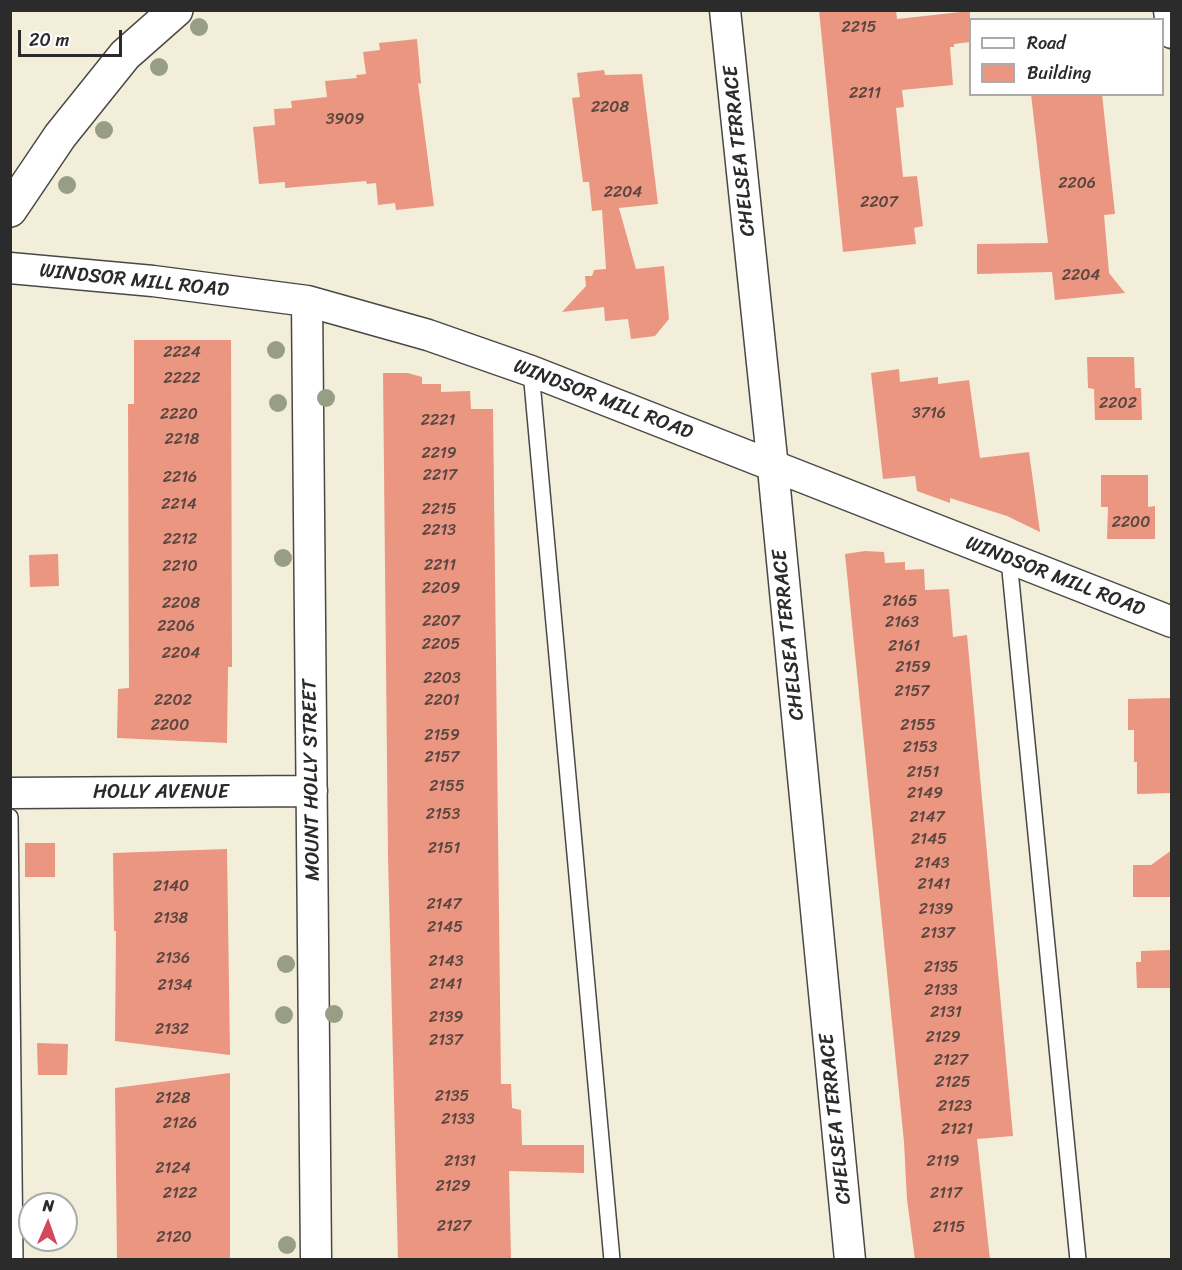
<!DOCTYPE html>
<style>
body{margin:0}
#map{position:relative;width:1182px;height:1270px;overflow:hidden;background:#f2eeda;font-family:Sriracha,sans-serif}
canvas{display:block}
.frame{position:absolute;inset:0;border:12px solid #2b2b2b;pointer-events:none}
.legend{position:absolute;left:969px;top:18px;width:195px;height:78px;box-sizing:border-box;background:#fff;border:2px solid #aaa;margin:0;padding:8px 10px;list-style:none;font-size:18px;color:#2b2b2b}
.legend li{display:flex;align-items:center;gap:12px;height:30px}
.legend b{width:30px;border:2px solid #aaa}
.north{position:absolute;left:18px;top:1192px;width:60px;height:60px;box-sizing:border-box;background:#fff;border:2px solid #aaa;border-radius:50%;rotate:2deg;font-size:16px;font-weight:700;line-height:24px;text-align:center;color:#2b2b2b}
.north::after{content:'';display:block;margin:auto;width:21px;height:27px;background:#d1495b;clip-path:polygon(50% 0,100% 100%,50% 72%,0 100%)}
.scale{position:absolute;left:18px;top:30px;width:104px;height:27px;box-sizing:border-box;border:3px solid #2b2b2b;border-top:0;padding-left:8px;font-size:18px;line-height:21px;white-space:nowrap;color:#2b2b2b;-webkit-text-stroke:4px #fff;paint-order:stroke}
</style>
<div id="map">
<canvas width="1182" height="1270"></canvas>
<div class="frame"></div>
<ul class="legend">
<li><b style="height:8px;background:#fff"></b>Road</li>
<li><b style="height:16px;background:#ea9681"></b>Building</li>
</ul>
<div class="north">N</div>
<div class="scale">20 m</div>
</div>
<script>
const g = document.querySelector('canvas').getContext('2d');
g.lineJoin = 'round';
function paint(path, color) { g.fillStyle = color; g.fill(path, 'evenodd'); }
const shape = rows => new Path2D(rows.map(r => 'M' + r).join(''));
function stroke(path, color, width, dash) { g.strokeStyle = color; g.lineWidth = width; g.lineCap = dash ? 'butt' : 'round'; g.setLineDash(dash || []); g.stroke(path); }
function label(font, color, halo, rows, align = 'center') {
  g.font = font + ' Sriracha,sans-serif'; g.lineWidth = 4.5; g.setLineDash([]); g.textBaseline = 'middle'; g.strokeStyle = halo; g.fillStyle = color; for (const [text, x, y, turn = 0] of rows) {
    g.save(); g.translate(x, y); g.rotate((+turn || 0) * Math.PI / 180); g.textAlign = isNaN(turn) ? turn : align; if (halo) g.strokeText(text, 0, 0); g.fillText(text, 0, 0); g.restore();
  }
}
const building = shape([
 [819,10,896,10,897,19,970,11,970,42,954,44,954,47,950,47,953,85,902,90,904,107,896,108,903,177,917,176,923,226,914,228,916,244,843,252],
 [417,39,421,84,418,83,434,206,396,210,395,203,378,205,376,183,367,184,366,181,285,188,285,182,259,184,253,127,275,125,274,109,292,108,291,101,327,97,325,81,357,78,356,75,366,74,363,52,380,50,379,43],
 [604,70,605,75,642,74,658,204,619,208,636,269,664,266,669,319,655,336,631,339,628,319,605,321,604,307,562,312,586,286,585,276,592,276,594,270,606,269,602,210,592,211,589,182,583,182,572,98,580,97,577,73],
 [1031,94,1102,94,1115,214,1104,215,1109,273,1125,293,1055,300,1052,272,977,274,977,244,1048,243],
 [134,340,231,340,232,667,228,667,227,743,117,738,118,689,129,688,128,404,134,404],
 [1087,357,1134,357,1135,388,1141,388,1142,420,1095,420,1094,389,1088,388],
 [899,369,900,382,938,377,938,384,969,380,980,458,1029,452,1040,532,1007,516,950,498,950,503,917,491,915,476,883,479,871,373],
 [383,373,408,373,422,377,422,384,441,384,441,392,470,391,471,409,493,409,501,1084,511,1084,512,1108,521,1110,522,1145,584,1145,584,1173,509,1171,511,1260,398,1260,388,856],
 [1101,475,1148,475,1148,507,1155,506,1155,539,1107,539,1108,507,1101,507],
 [865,551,884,552,885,563,905,562,905,570,924,569,925,590,949,589,953,637,967,635,1013,1136,977,1139,990,1260,915,1260,907,1199,904,1142,845,554],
 [58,554,59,586,30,587,29,555],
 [1172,698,1172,793,1137,794,1137,762,1134,762,1134,730,1128,730,1128,699],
 [25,843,55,843,55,877,25,877],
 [227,849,230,1055,115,1041,116,931,114,931,113,853],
 [1172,850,1172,897,1133,897,1133,865,1151,865],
 [1172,950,1172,988,1137,988,1136,962,1141,962,1141,951],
 [37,1043,68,1044,67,1075,38,1075],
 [230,1073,230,1260,117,1260,115,1088]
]);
const service = shape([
 [531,371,612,1260],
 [1009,560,1078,1260],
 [10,817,15,1260]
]);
const minor = shape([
 [725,10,773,468,850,1260],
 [1169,10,1172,33],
 [10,268,153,281,307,301,428,335,531,371,1172,622],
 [307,301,316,1260],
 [10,793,312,791]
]);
const secondary = shape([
 [10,210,60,136,125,55,176,10]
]);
const trees = [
 [199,27],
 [159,67],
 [104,130],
 [67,185],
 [276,350],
 [326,398],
 [278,403],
 [283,558],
 [286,964],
 [334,1014],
 [284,1015],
 [287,1245]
];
const numberNames = [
 ["2215",859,28],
 ["2211",865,94],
 ["2208",610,108],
 ["3909",345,120],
 ["2206",1077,184],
 ["2204",623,193],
 ["2207",879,203],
 ["2204",1081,276],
 ["2224",182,353],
 ["2222",182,379],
 ["2202",1118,404],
 ["3716",929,414],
 ["2220",179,415],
 ["2221",438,421],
 ["2218",182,440],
 ["2219",439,454],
 ["2217",440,476],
 ["2216",180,478],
 ["2214",179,505],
 ["2215",439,510],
 ["2200",1131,523],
 ["2213",439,531],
 ["2212",180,540],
 ["2211",440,566],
 ["2210",180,567],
 ["2209",441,589],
 ["2165",900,602],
 ["2208",181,604],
 ["2207",441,622],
 ["2163",902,623],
 ["2206",176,627],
 ["2205",441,645],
 ["2161",904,647],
 ["2204",181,654],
 ["2159",913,668],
 ["2203",442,679],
 ["2157",912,692],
 ["2202",173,701],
 ["2201",442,701],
 ["2200",170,726],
 ["2155",918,726],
 ["2159",442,736],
 ["2153",920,748],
 ["2157",442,758],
 ["2151",923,773],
 ["2155",447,787],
 ["2149",925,794],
 ["2153",443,815],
 ["2147",927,818],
 ["2145",929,840],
 ["2151",444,849],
 ["2143",932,864],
 ["2141",934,885],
 ["2140",171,887],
 ["2147",444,905],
 ["2139",936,910],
 ["2138",171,919],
 ["2145",445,928],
 ["2137",938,934],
 ["2136",173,959],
 ["2143",446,962],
 ["2135",941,968],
 ["2141",446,985],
 ["2134",175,986],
 ["2133",941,991],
 ["2131",946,1013],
 ["2139",446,1018],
 ["2132",172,1030],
 ["2129",943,1038],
 ["2137",446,1041],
 ["2127",951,1061],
 ["2125",953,1083],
 ["2135",452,1097],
 ["2128",173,1099],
 ["2123",955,1107],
 ["2133",458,1120],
 ["2126",180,1124],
 ["2121",957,1130],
 ["2131",460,1162],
 ["2119",943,1162],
 ["2124",173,1169],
 ["2129",453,1187],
 ["2122",180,1194],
 ["2117",946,1194],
 ["2127",454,1227],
 ["2115",949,1228],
 ["2120",174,1238]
];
const streetNames = [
 ["CHELSEA TERRACE",740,151,-96],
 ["WINDSOR MILL ROAD",134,281,6],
 ["WINDSOR MILL ROAD",603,400,21],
 ["WINDSOR MILL ROAD",1055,577,21],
 ["CHELSEA TERRACE",789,635,-96],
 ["MOUNT HOLLY STREET",312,780,-91],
 ["HOLLY AVENUE",161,793],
 ["CHELSEA TERRACE",836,1119,-96]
];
paint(building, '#ea9681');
stroke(service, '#494845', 18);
stroke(minor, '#494845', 33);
stroke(secondary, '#494845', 36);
stroke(service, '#fff', 15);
stroke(minor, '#fff', 30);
stroke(secondary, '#fff', 33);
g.fillStyle = '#989e86';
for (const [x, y] of trees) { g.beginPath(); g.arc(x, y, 9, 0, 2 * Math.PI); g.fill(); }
label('16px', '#5b4640', null, numberNames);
label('20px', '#2b2b2b', '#fff', streetNames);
</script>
